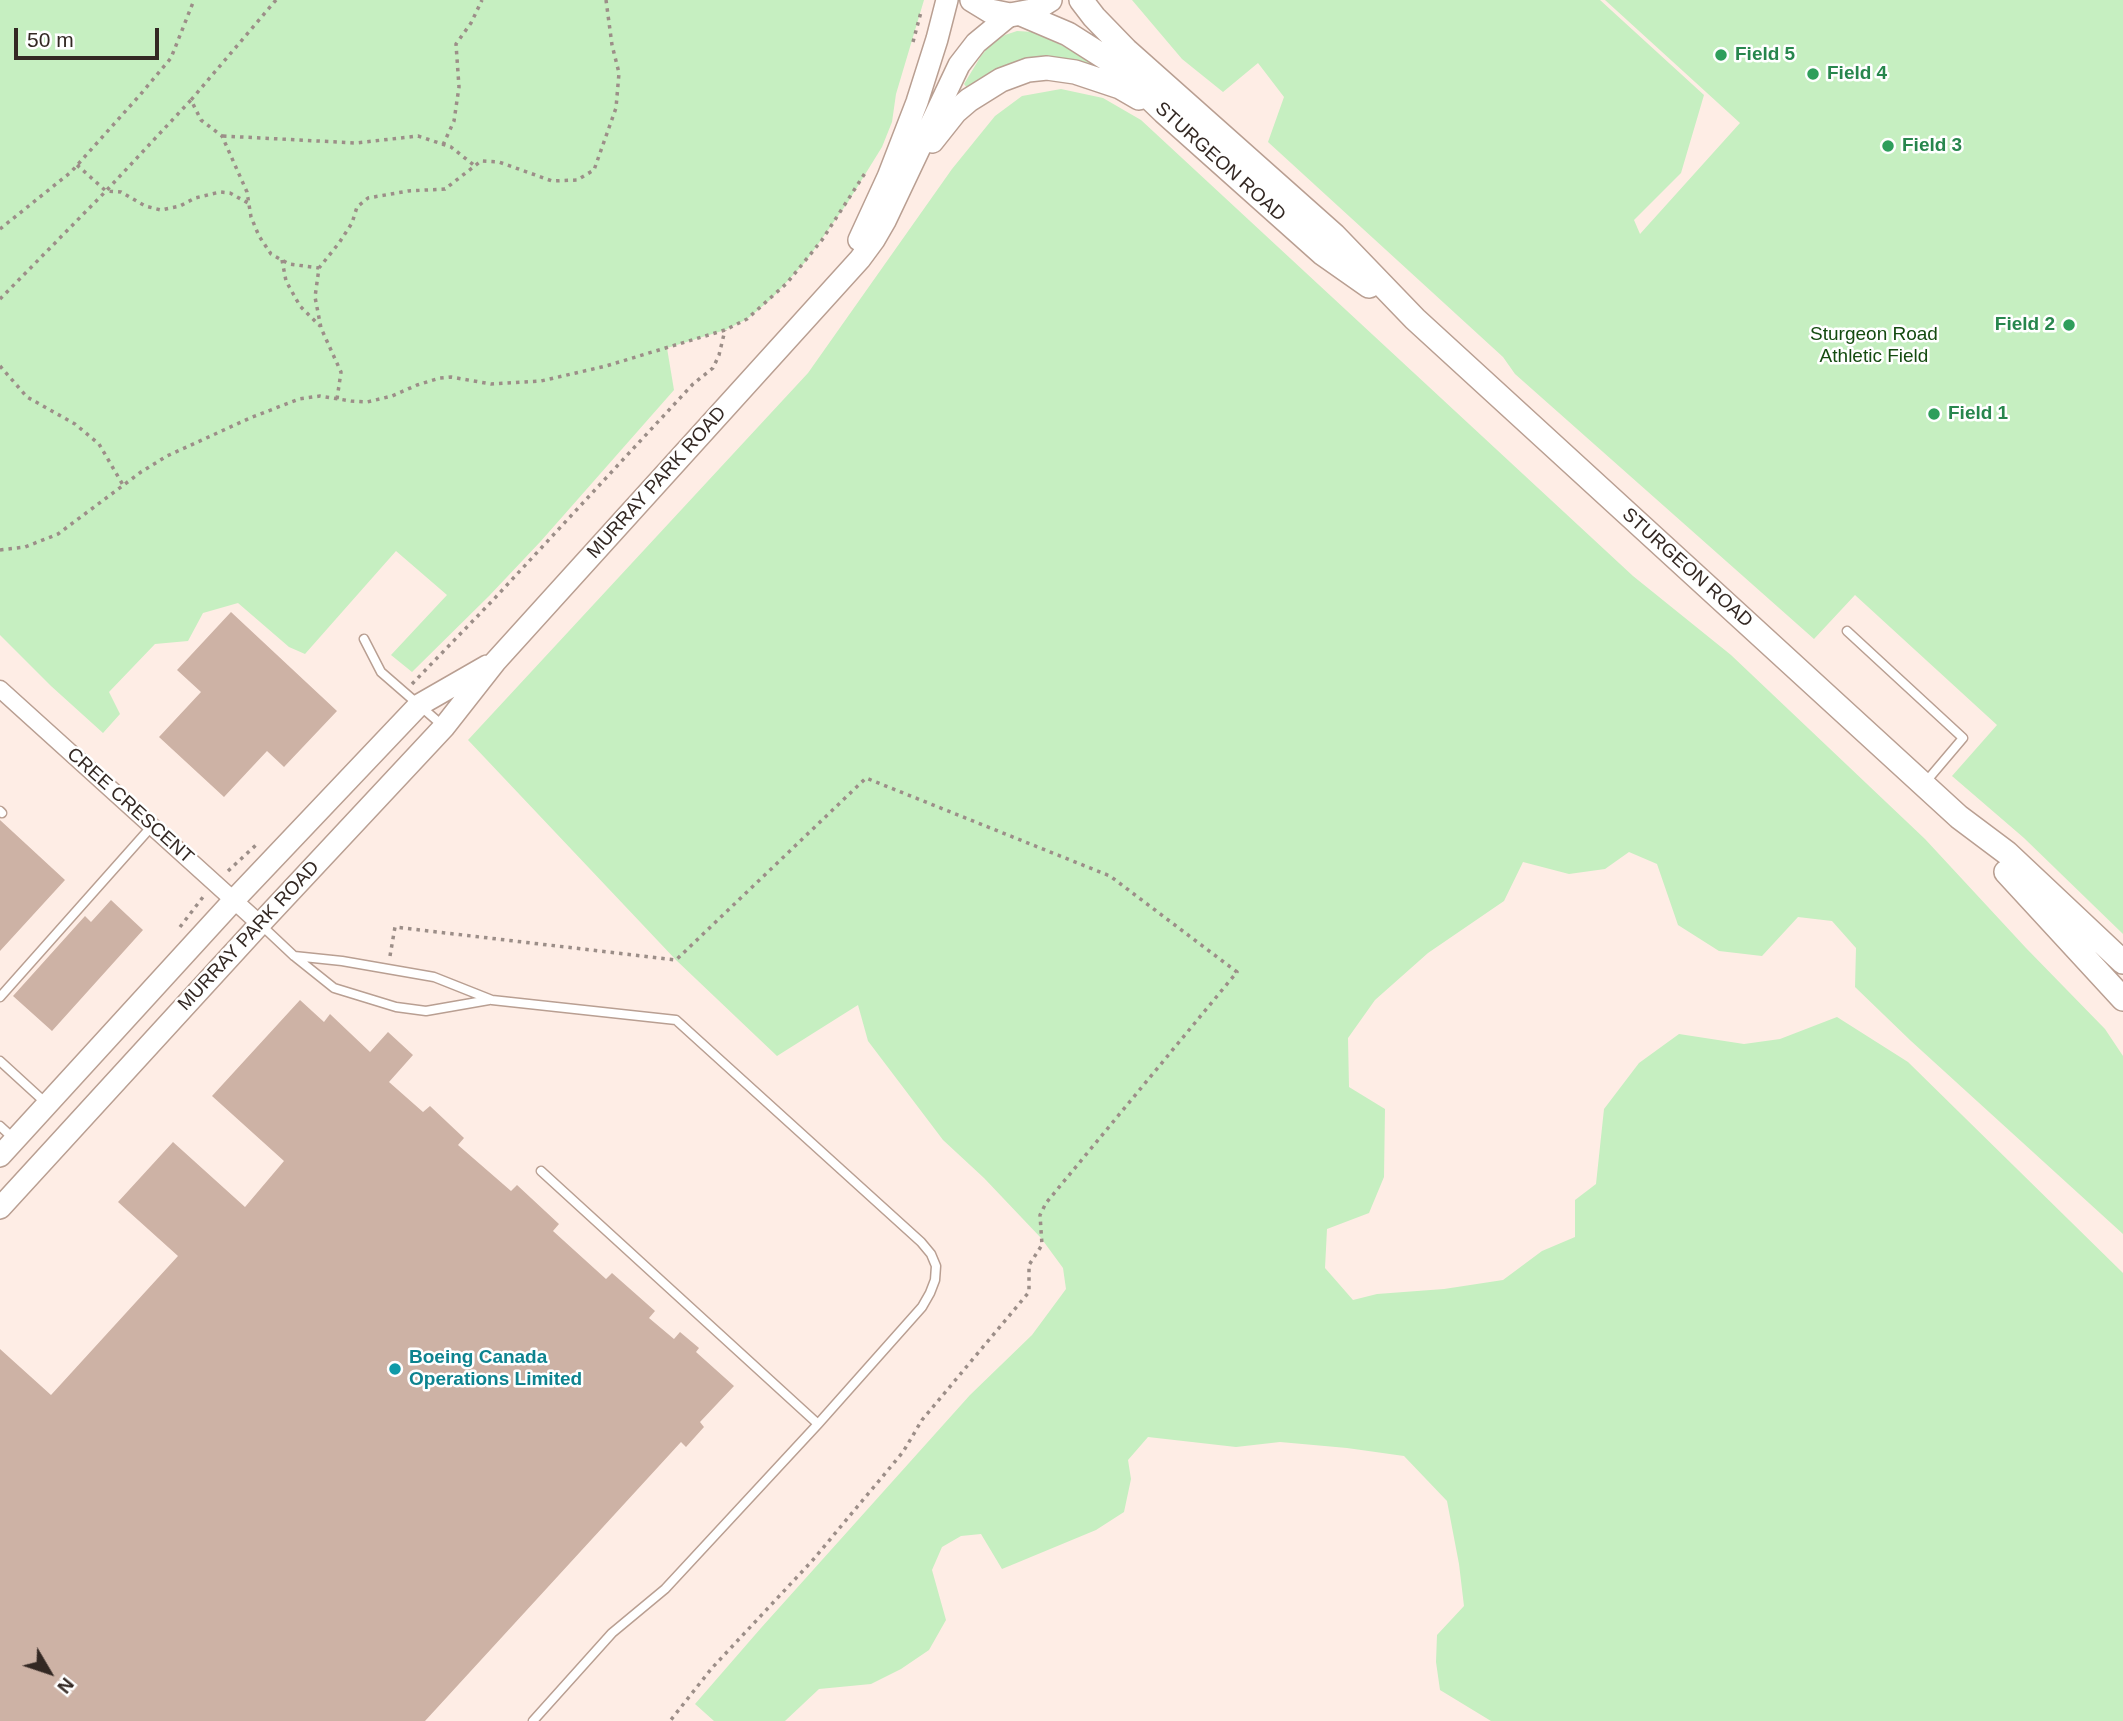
<!DOCTYPE html>
<style>
body{margin:0}
#map{position:relative;width:2123px;height:1721px;overflow:hidden;background:#feede5;font-family:Arial,sans-serif}
canvas{display:block}
.north{position:absolute;left:14px;top:1637px;width:70px;height:70px;-webkit-text-stroke:5px #fff;paint-order:stroke;rotate:129deg;font-size:19px;font-weight:700;line-height:28px;text-align:center;color:#332823}
.north::after{content:'';display:block;margin:auto;width:24px;height:32px;background:#332823;clip-path:polygon(50% 0,100% 100%,50% 72%,0 100%)}
.scale{position:absolute;left:14px;top:28px;width:145px;height:32px;box-sizing:border-box;border:4px solid #332823;border-top:0;padding-left:9px;font-size:21px;line-height:24px;white-space:nowrap;color:#332823;-webkit-text-stroke:5px #fff;paint-order:stroke}
</style>
<div id="map">
<canvas width="2123" height="1721"></canvas>
<div class="north">N</div>
<div class="scale">50 m</div>
</div>
<script>
const g = document.querySelector('canvas').getContext('2d');
g.lineJoin = 'round';
function paint(path, color) { g.fillStyle = color; g.fill(path, 'evenodd'); }
const shape = rows => new Path2D(rows.map(r => 'M' + r).join(''));
function stroke(path, color, width, dash) { g.strokeStyle = color; g.lineWidth = width; g.lineCap = dash ? 'butt' : 'round'; g.setLineDash(dash || []); g.stroke(path); }
function label(font, color, halo, rows, align = 'center') {
  g.font = font + ' Arial,sans-serif'; g.lineWidth = 5; g.setLineDash([]); g.textBaseline = 'middle'; g.strokeStyle = halo; g.fillStyle = color; for (const [text, x, y, turn = 0] of rows) {
    g.save(); g.translate(x, y); g.rotate((+turn || 0) * Math.PI / 180); g.textAlign = isNaN(turn) ? turn : align; if (halo) g.strokeText(text, 0, 0); g.fillText(text, 0, 0); g.restore();
  }
}
const green = shape([
 [0,0,924,0,896,94,892,122,882,147,848,202,806,261,771,299,747,319,725,330,667,348,674,390,541,541,489,596,412,672,391,655,447,595,396,551,305,654,289,647,238,603,203,613,188,641,155,644,109,692,120,714,103,733,51,686,0,635],
 [1132,0,1600,0,1704,95,1681,173,1634,220,1640,234,1740,123,1605,0,2123,0,2123,934,2024,838,1952,776,1997,725,1855,595,1814,639,1515,374,1503,357,1268,142,1284,97,1258,63,1223,92,1182,59],
 [1017,31,1034,32,1092,60,1090,64,1063,58,1029,60,967,88,964,84,981,56,992,43,1005,35],
 [1061,89,1103,98,1141,120,1633,576,1731,655,1925,839,2026,948,2105,1029,2123,1056,2123,1234,1911,1041,1855,987,1856,948,1832,921,1798,917,1762,956,1719,951,1678,925,1657,864,1629,852,1605,869,1569,874,1523,862,1504,901,1428,953,1375,1000,1348,1038,1349,1087,1385,1109,1384,1177,1369,1213,1327,1229,1325,1268,1353,1300,1377,1294,1444,1289,1503,1280,1542,1251,1575,1237,1575,1200,1596,1184,1604,1109,1639,1063,1679,1034,1744,1044,1780,1039,1837,1017,1908,1062,2123,1273,2123,1721,1491,1721,1440,1690,1436,1662,1437,1635,1464,1606,1459,1564,1447,1501,1404,1456,1347,1448,1280,1442,1236,1447,1148,1437,1128,1460,1131,1479,1124,1512,1096,1530,1002,1569,981,1534,961,1536,942,1547,932,1570,946,1620,929,1650,901,1669,871,1684,819,1689,785,1721,714,1721,695,1704,761,1628,970,1395,1032,1335,1066,1289,1063,1268,1041,1238,984,1178,943,1140,868,1041,858,1005,777,1056,676,960,468,740,808,373,952,169,995,116,1022,96]
]);
const building = shape([
 [231,612,337,711,284,767,267,751,224,797,159,737,201,692,177,670],
 [0,820,65,880,0,951],
 [111,900,143,930,52,1031,13,996,85,916,91,922],
 [300,1000,324,1022,330,1014,370,1052,388,1032,413,1055,389,1082,423,1112,430,1106,464,1138,458,1145,511,1191,517,1185,559,1224,553,1231,606,1279,612,1273,655,1311,649,1318,674,1339,680,1332,699,1348,696,1352,734,1386,700,1422,704,1427,686,1447,681,1442,425,1721,0,1721,0,1349,51,1395,178,1256,118,1202,173,1142,245,1207,284,1161,212,1096]
]);
const path = shape([
 [276,0,191,100,201,120,222,136,247,192,251,217,259,236,271,254,289,264,319,268],
 [913,42,921,12],
 [223,136,356,143,418,136,451,147,475,166],
 [443,145,454,121,459,87,456,44,471,23,482,0],
 [77,165,106,191,121,192,145,206,161,210,180,206,195,198,220,192,230,193,248,203],
 [0,229,71,172,140,95,171,58,194,0],
 [282,260,286,281,300,306,320,326],
 [0,299,106,191,191,100],
 [0,366,27,397,75,424,99,444,123,485],
 [337,399,341,372,321,328,315,297,319,268,339,243,352,223,357,207,368,198,408,191,445,189,481,161,499,162,552,181,577,180,594,170,616,108,619,73,612,45,606,0],
 [0,550,25,547,58,534,141,472,167,456,250,418,299,399,320,396,351,401,367,402,392,396,417,385,440,378,451,377,491,384,541,381,606,366,725,330,747,319,787,283,822,240,867,170],
 [412,684,494,599,693,384,713,368,719,355,725,330],
 [228,871,256,845],
 [180,927,203,897],
 [390,956,395,927,676,960,866,778,1110,876,1237,972,1046,1203,1040,1215,1042,1245,1029,1265,1029,1292,922,1420,903,1452,812,1561,712,1668,670,1721]
]);
const service = shape([
 [1847,631,1963,738,1924,784],
 [364,639,381,672,442,725],
 [0,811,2,813],
 [260,924,294,956,334,988,396,1007,426,1011,489,1000],
 [294,956,342,961,434,977,492,1000,676,1020,921,1242,931,1254,936,1266,935,1280,930,1293,922,1307,818,1424,665,1589,612,1633,533,1721],
 [0,997,152,826],
 [0,1061,47,1104],
 [0,1126,13,1138],
 [541,1171,818,1424]
]);
const minor = shape([
 [0,689,260,924]
]);
const tertiary = shape([
 [859,240,888,177,917,102,937,39,947,0],
 [0,1156,234,900,419,705,487,666],
 [0,1208,260,924,444,727,495,662,860,259,874,240,885,221,959,65,976,43,1010,15]
]);
const secondary = shape([
 [972,0,990,11,1010,15,1032,11,1050,0],
 [1081,0,1094,17,1126,50,1334,235,1415,319,1959,817,2007,853,2123,962],
 [1021,14,1068,34,1112,62,1164,112,1322,253,1369,286],
 [932,141,955,112,969,100,1001,80,1028,70,1047,68,1075,72,1120,87,1139,98],
 [2006,872,2123,999]
]);
const markers = [
 [1721,55,7,"#2e9e5b"],
 [1813,74,7,"#2e9e5b"],
 [1888,146,7,"#2e9e5b"],
 [2069,325,7,"#2e9e5b"],
 [1934,414,7,"#2e9e5b"],
 [395,1369,7,"#0f9aa8"]
];
const leisureNames = [
 ["Field 5",1735,55],
 ["Field 4",1827,74],
 ["Field 3",1902,146],
 ["Field 2",2055,325,"right"],
 ["Field 1",1948,414]
];
const streetNames = [
 ["STURGEON ROAD",1220,162,42],
 ["MURRAY PARK ROAD",657,483,-48],
 ["STURGEON ROAD",1687,568,42],
 ["CREE CRESCENT",130,806,42],
 ["MURRAY PARK ROAD",249,936,-47]
];
const parkNames = [
 ["Sturgeon Road",1874,335],
 ["Athletic Field",1874,357]
];
const cultureNames = [
 ["Boeing Canada",409,1358],
 ["Operations Limited",409,1380]
];
paint(green, '#c6efc1');
paint(building, '#cdb2a5');
stroke(service, '#b99f92', 11);
stroke(minor, '#b99f92', 19);
stroke(tertiary, '#b99f92', 24);
stroke(secondary, '#b99f92', 26);
stroke(path, '#9c8e88', 3.5, [3.5, 5]);
stroke(service, '#fff', 8);
stroke(minor, '#fff', 16);
stroke(tertiary, '#fff', 21);
stroke(secondary, '#fff', 23);
for (const [x, y, r, color] of markers) { const dot = new Path2D(); dot.arc(x, y, r, 0, 2 * Math.PI); g.fillStyle = color; g.fill(dot); stroke(dot, '#fff', 2.5); }
label('bold 19px', '#27864d', '#fff', leisureNames, 'left');
label('19px', '#332823', '#fff', streetNames);
label('19px', '#144b10', '#fff', parkNames);
label('bold 19px', '#0d838f', '#fff', cultureNames, 'left');
</script>
